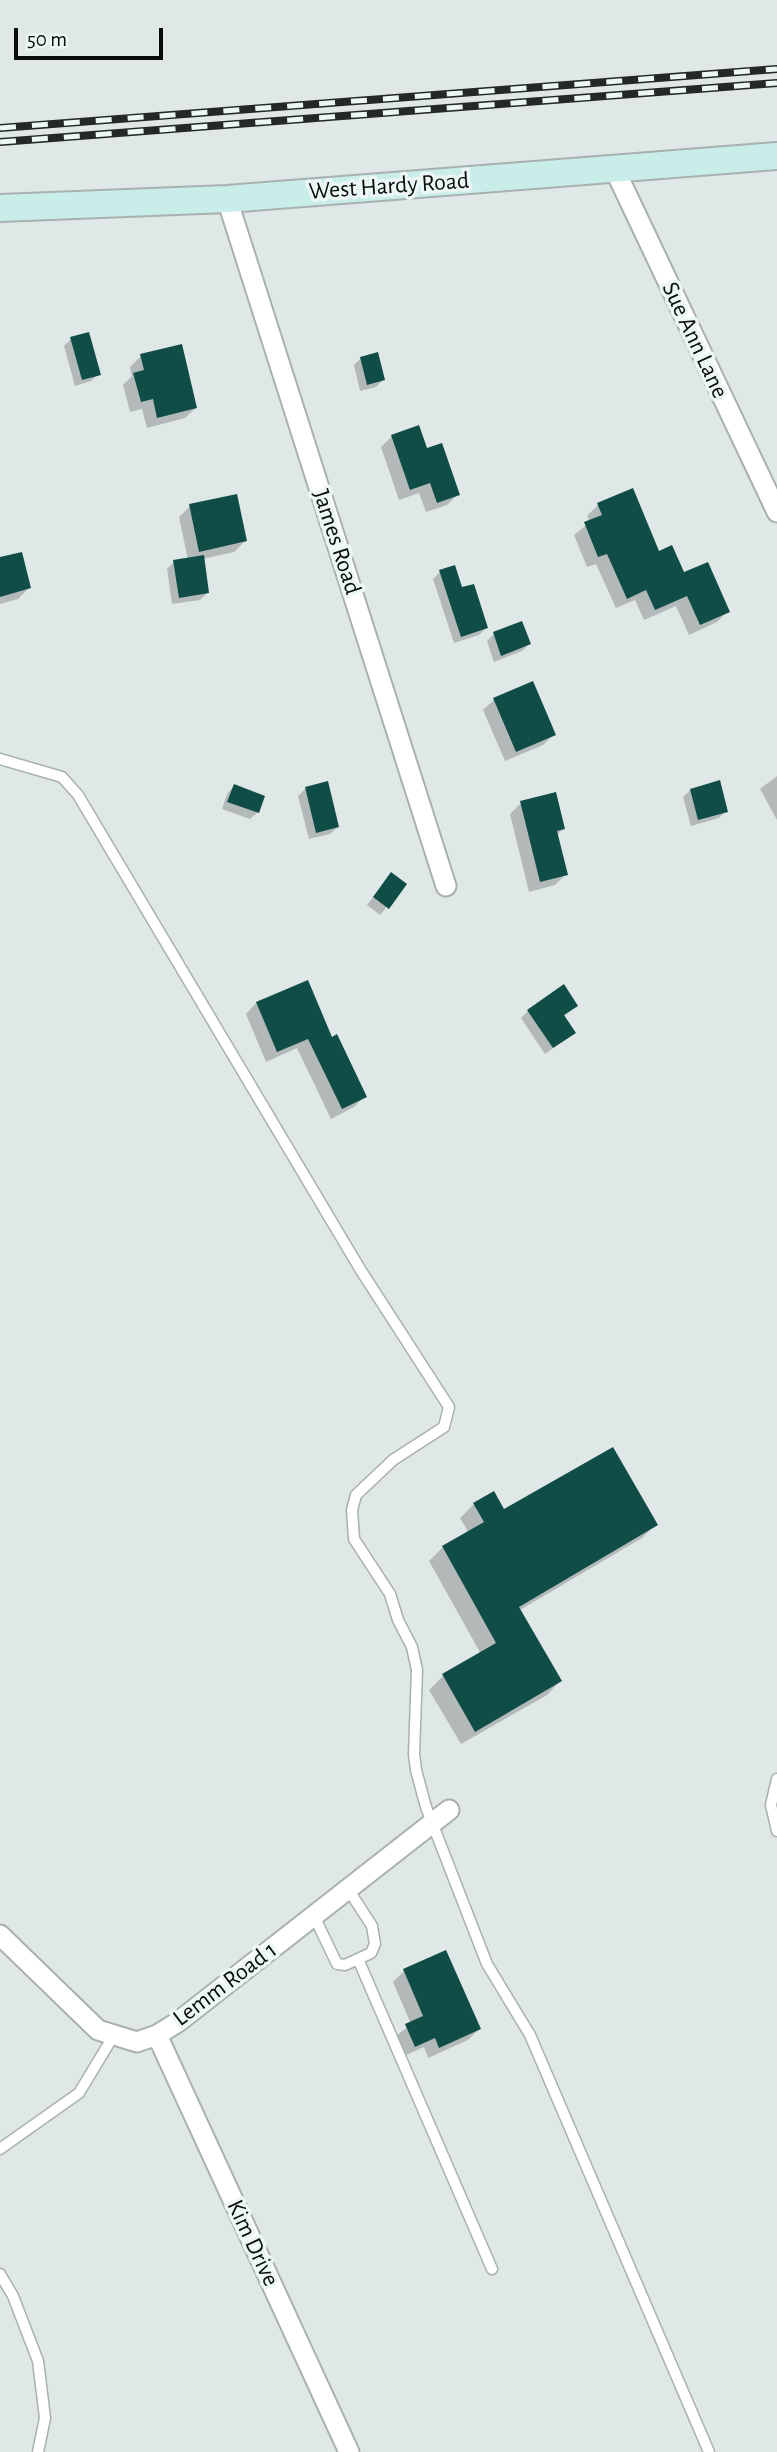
<!DOCTYPE html>
<style>
body{margin:0}
#map{position:relative;width:777px;height:2452px;overflow:hidden;background:#dfe8e7;font-family:"Alegreya Sans",sans-serif}
canvas{display:block}
.scale{position:absolute;left:14px;top:28px;width:149px;height:32px;box-sizing:border-box;border:4px solid #090c0c;border-top:0;padding-left:9px;font-size:21px;line-height:24px;white-space:nowrap;color:#090c0c;-webkit-text-stroke:5px #ecf6f4;paint-order:stroke}
</style>
<div id="map">
<canvas width="777" height="2452"></canvas>
<div class="scale">50 m</div>
</div>
<script>
const g = document.querySelector('canvas').getContext('2d');
g.lineJoin = 'round';
function paint(path, color) { g.fillStyle = color; g.fill(path, 'evenodd'); }
const shape = rows => new Path2D(rows.map(r => 'M' + r).join(''));
function stroke(path, color, width, dash) { g.strokeStyle = color; g.lineWidth = width; g.lineCap = dash ? 'butt' : 'round'; g.setLineDash(dash || []); g.stroke(path); }
function label(font, color, halo, rows, align = 'center') {
  g.font = font + ' "Alegreya Sans",sans-serif'; g.lineWidth = 7; g.setLineDash([]); g.textBaseline = 'middle'; g.strokeStyle = halo; g.fillStyle = color; for (const [text, x, y, turn = 0] of rows) {
    g.save(); g.translate(x, y); g.rotate((+turn || 0) * Math.PI / 180); g.textAlign = isNaN(turn) ? turn : align; if (halo) g.strokeText(text, 0, 0); g.fillText(text, 0, 0); g.restore();
  }
}
const shadow = shape([
 [71,339,99,374,91,381,75,386,64,346],
 [141,356,196,408,185,418,147,428,142,409,130,412,123,385,132,376,130,367],
 [361,358,383,380,376,387,360,391,354,365],
 [392,436,426,450,458,494,447,505,426,512,419,493,399,500,381,447],
 [598,505,684,574,728,611,717,622,689,635,676,606,644,620,635,600,616,608,596,564,587,567,574,535,590,522,587,516],
 [190,506,245,541,234,552,202,559,207,593,200,600,172,604,167,569,174,562,188,560,179,517],
 [0,559,29,588,18,599,0,604],
 [440,572,461,590,486,628,479,635,454,643,433,579],
 [494,634,529,644,522,651,494,662,487,641],
 [494,700,554,734,543,745,505,761,483,710],
 [777,776,777,820,760,789],
 [234,786,258,812,250,819,222,809,227,794],
 [306,788,338,827,330,834,309,839,298,796],
 [690,790,726,811,719,818,691,826,683,797],
 [521,803,563,829,556,836,566,874,555,885,529,892,510,814],
 [391,874,405,884,380,915,367,905],
 [307,982,331,1039,365,1096,354,1107,331,1119,297,1048,266,1062,246,1014,256,1003],
 [576,1006,563,1017,574,1033,545,1054,521,1018,528,1011],
 [474,1504,503,1511,656,1524,642,1538,520,1610,560,1681,547,1695,461,1744,429,1690,443,1676,481,1654,429,1561,443,1547,469,1533,460,1518],
 [404,1971,479,2029,468,2040,428,2058,424,2047,404,2056,395,2037,411,2024,393,1982]
]);
const building = shape([
 [89,332,101,375,82,380,70,337],
 [182,344,197,408,157,418,153,399,141,402,133,373,144,370,140,354],
 [378,352,385,380,367,385,360,357],
 [419,425,427,448,442,443,460,495,437,503,430,483,410,490,391,435],
 [633,488,659,551,672,545,684,572,708,562,730,612,700,625,687,596,655,610,646,590,627,599,607,554,598,557,584,522,602,515,597,503],
 [237,494,247,541,199,552,189,504],
 [22,552,31,588,0,597,0,557],
 [204,555,209,593,179,598,173,560],
 [455,565,462,587,474,584,488,628,461,637,439,570],
 [522,621,531,644,501,656,493,632],
 [533,681,556,735,516,752,493,698],
 [720,780,728,812,698,820,690,789],
 [328,781,339,827,316,833,305,787],
 [234,784,265,796,259,813,227,802],
 [556,792,565,829,557,831,568,875,540,882,520,801],
 [391,872,407,884,389,909,373,897],
 [308,980,332,1037,337,1034,367,1097,342,1109,308,1039,277,1052,256,1002],
 [564,984,578,1006,564,1015,576,1033,553,1048,527,1010],
 [613,1447,658,1525,519,1607,562,1681,475,1732,442,1674,496,1643,442,1546,484,1522,473,1503,494,1491,504,1509],
 [446,1950,481,2029,439,2048,435,2038,415,2047,405,2024,423,2016,403,1969]
]);
const lane = shape([
 [0,759,62,777,78,795,360,1269,449,1407,444,1427,393,1460,356,1495,352,1510,354,1539,390,1594,398,1620,412,1647,417,1670,414,1754,416,1770,426,1807,487,1964,530,2035,709,2452],
 [777,1779,771,1805,777,1831],
 [314,1916,337,1964,345,1965,371,1953,375,1944,372,1926,348,1889],
 [358,1959,492,2269],
 [0,2149,79,2093,114,2035],
 [0,2274,13,2296,38,2361,45,2418,38,2452]
]);
const street = shape([
 [614,168,777,512],
 [227,199,446,886],
 [0,1935,98,2030,137,2042,157,2035,178,2022,449,1810],
 [157,2035,349,2452]
]);
const secondary = shape([
 [0,208,227,199,777,156]
]);
const rail = shape([
 [0,128,777,69],
 [0,142,777,83]
]);
const streetNames = [
 ["West Hardy Road",389,186,-4],
 ["Sue Ann Lane",695,340,65],
 ["James Road",337,542,72],
 ["Lemm Road 1",225,1984,-37],
 ["Kim Drive",253,2243,65]
];
paint(shadow, '#0003');
paint(building, '#114d47');
stroke(lane, '#a8b1af', 13);
stroke(street, '#a8b1af', 23);
stroke(secondary, '#a8b1af', 30);
stroke(lane, '#fff', 10);
stroke(street, '#fff', 19);
stroke(secondary, '#c9eeea', 26);
stroke(rail, '#242828', 8);
stroke(rail, '#ecf6f4', 5, [16]);
label('24px', '#090c0c', '#ecf6f4', streetNames);
</script>
